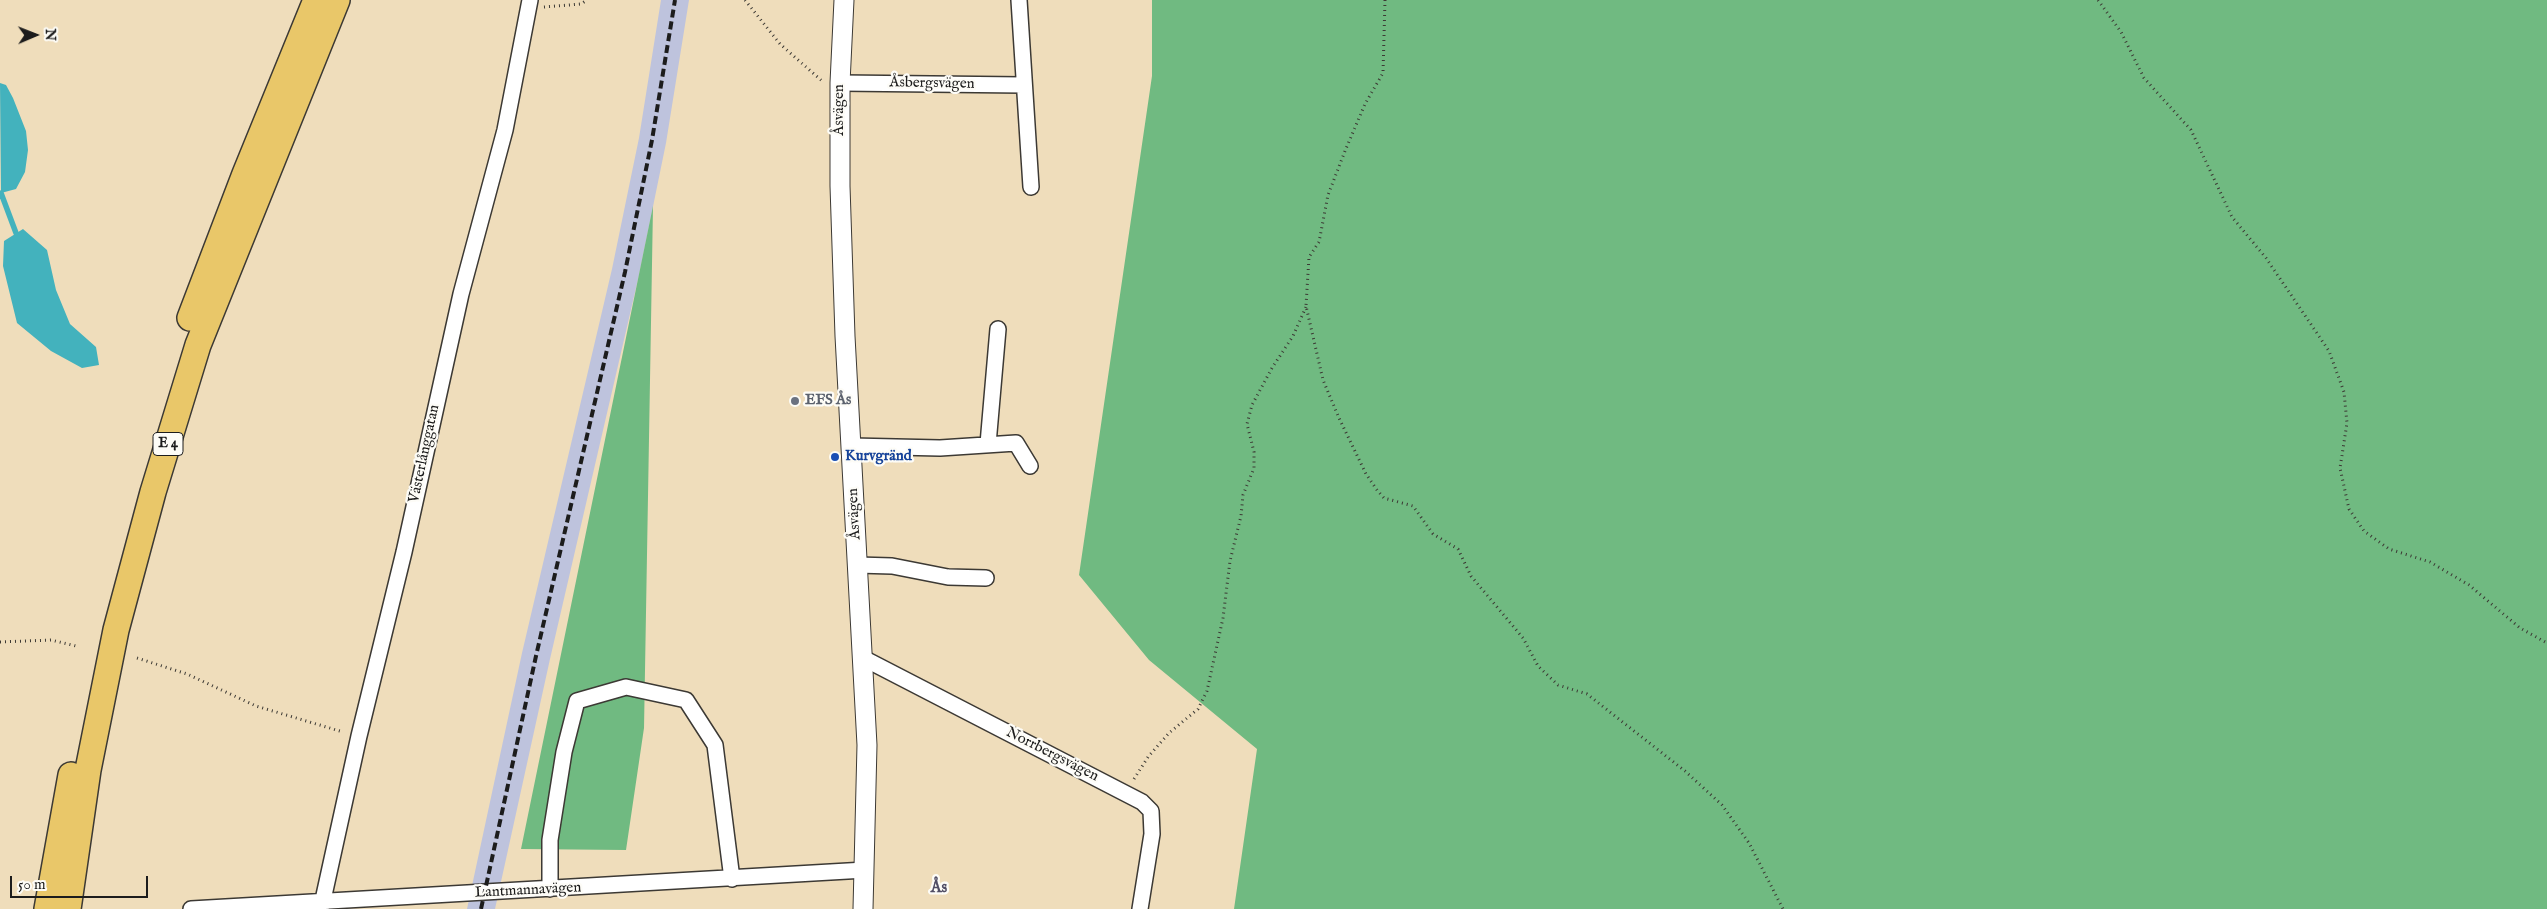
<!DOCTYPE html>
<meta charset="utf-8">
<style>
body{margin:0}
#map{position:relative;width:2547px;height:909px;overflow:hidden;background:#efddbb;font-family:"IM FELL English",serif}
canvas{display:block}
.north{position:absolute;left:10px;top:10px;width:50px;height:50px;-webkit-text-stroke:4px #fdfcf7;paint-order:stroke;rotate:89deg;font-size:14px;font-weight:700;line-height:20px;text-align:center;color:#1c1c1c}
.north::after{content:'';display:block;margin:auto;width:18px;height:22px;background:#1c1c1c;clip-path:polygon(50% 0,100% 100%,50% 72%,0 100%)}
.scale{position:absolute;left:10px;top:876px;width:138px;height:22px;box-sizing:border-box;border:2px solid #1c1c1c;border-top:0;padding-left:6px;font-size:15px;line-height:18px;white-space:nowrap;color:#1c1c1c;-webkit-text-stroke:4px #fdfcf7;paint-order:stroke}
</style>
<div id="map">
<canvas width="2547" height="909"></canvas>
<div class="north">N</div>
<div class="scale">50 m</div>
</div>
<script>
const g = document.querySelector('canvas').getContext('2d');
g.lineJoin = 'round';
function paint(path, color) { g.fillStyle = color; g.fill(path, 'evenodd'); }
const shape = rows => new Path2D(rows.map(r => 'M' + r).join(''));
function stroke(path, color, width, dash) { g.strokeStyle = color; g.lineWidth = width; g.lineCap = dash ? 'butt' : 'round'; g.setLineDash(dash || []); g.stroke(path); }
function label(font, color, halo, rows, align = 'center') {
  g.font = font + ' "IM FELL English",serif'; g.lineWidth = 4.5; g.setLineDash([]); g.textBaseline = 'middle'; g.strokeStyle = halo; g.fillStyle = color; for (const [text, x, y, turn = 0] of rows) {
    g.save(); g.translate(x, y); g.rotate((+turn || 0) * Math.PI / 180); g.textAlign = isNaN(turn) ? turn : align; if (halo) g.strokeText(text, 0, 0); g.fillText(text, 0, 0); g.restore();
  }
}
const industrial = shape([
 [661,0,689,0,666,143,639,275,550,659,495,909,467,909,522,653,612,269,639,138]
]);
const forest = shape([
 [1152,0,2547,0,2547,909,1234,909,1257,749,1149,660,1079,575,1152,76],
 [653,206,644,728,626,850,521,849]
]);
const water = shape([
 [0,83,6,85,13,98,26,131,28,150,25,172,16,189,1,193],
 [23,229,47,250,56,290,70,324,96,347,99,365,82,368,51,351,17,323,3,266,4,241]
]);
const stream = shape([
 [1,193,16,233]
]);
const path = shape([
 [745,0,780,44,822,81],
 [1385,0,1383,73,1365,104,1345,151,1328,195,1319,242,1309,257,1306,306,1323,380,1339,418,1366,474,1377,490,1384,498,1413,506,1433,534,1458,549,1471,576,1523,638,1538,666,1558,685,1587,694,1685,771,1722,805,1749,843,1783,909],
 [2098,0,2121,32,2144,78,2191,130,2232,217,2266,258,2329,351,2344,392,2347,423,2340,468,2349,509,2364,531,2389,549,2430,562,2469,585,2520,628,2547,643],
 [544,7,581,4,587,0],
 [0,642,51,640,76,646],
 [137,658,187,674,256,706,343,732],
 [1134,779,1148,757,1169,733,1198,709,1207,691,1223,618,1230,561,1241,516,1243,495,1254,468,1254,452,1247,424,1252,405,1272,368,1293,336,1306,307]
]);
const minor = shape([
 [1019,0,1031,187],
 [840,83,1023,85],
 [988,444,998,329],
 [852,446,940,448,1016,443,1030,466],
 [857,565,892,566,948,577,986,578],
 [863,658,1142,802,1151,811,1152,834,1140,909],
 [550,889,550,840,564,752,577,701,626,687,686,700,715,745,732,879],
 [191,909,865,870],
 [321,909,359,736,404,552,461,294,505,130,530,0]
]);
const tertiary = shape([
 [844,0,840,83,840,186,845,336,867,745,863,909]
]);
const trunk = shape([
 [190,318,245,174,316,0],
 [47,909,71,775],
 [68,909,88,770,116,630,153,492,198,345,337,0]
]);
const rail = shape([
 [481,909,536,656,625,272,652,140,675,0]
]);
const markers = [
 [795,401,5,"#6b7280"],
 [835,457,5,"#1a4fb4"]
];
const shields = [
 [168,444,30]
];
const shieldNames = [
 ["E 4",168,444]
];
const streetNames = [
 ["Åsbergsvägen",932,84,1],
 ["Åsvägen",840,110,-90],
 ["Västerlånggatan",425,454,-78],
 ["Åsvägen",855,514,-93],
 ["Norrbergsvägen",1052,755,27],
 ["Lantmannavägen",528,891,-3]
];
const worshipNames = [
 ["EFS Ås",805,401]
];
const transitNames = [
 ["Kurvgränd",845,457]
];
const neighbourhoodNames = [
 ["Ås",939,889]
];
paint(industrial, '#bec3dd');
paint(forest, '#70ba81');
paint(water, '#43b2bd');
stroke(stream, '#43b2bd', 5.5);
stroke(minor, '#3c3934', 18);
stroke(tertiary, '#3c3934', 21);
stroke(trunk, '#3c3934', 28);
stroke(path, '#3c3934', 3, [1, 4]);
stroke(minor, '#fff', 15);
stroke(tertiary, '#fff', 19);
stroke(trunk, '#e9c769', 25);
stroke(rail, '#1c1c1c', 4, [8, 4]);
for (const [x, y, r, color] of markers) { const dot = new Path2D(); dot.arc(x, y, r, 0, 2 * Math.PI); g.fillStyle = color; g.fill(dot); stroke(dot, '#fdfcf7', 2); }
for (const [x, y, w] of shields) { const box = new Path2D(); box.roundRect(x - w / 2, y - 11.5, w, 23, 4); g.fillStyle = '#fdfcf7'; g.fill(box); stroke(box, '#1c1c1c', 1); }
label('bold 14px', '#1c1c1c', null, shieldNames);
label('15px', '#1c1c1c', '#fdfcf7', streetNames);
label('bold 15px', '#5b616d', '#fdfcf7', worshipNames, 'left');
label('bold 15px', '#164399', '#fdfcf7', transitNames, 'left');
label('bold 16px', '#514e65', '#fdfcf7', neighbourhoodNames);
</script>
